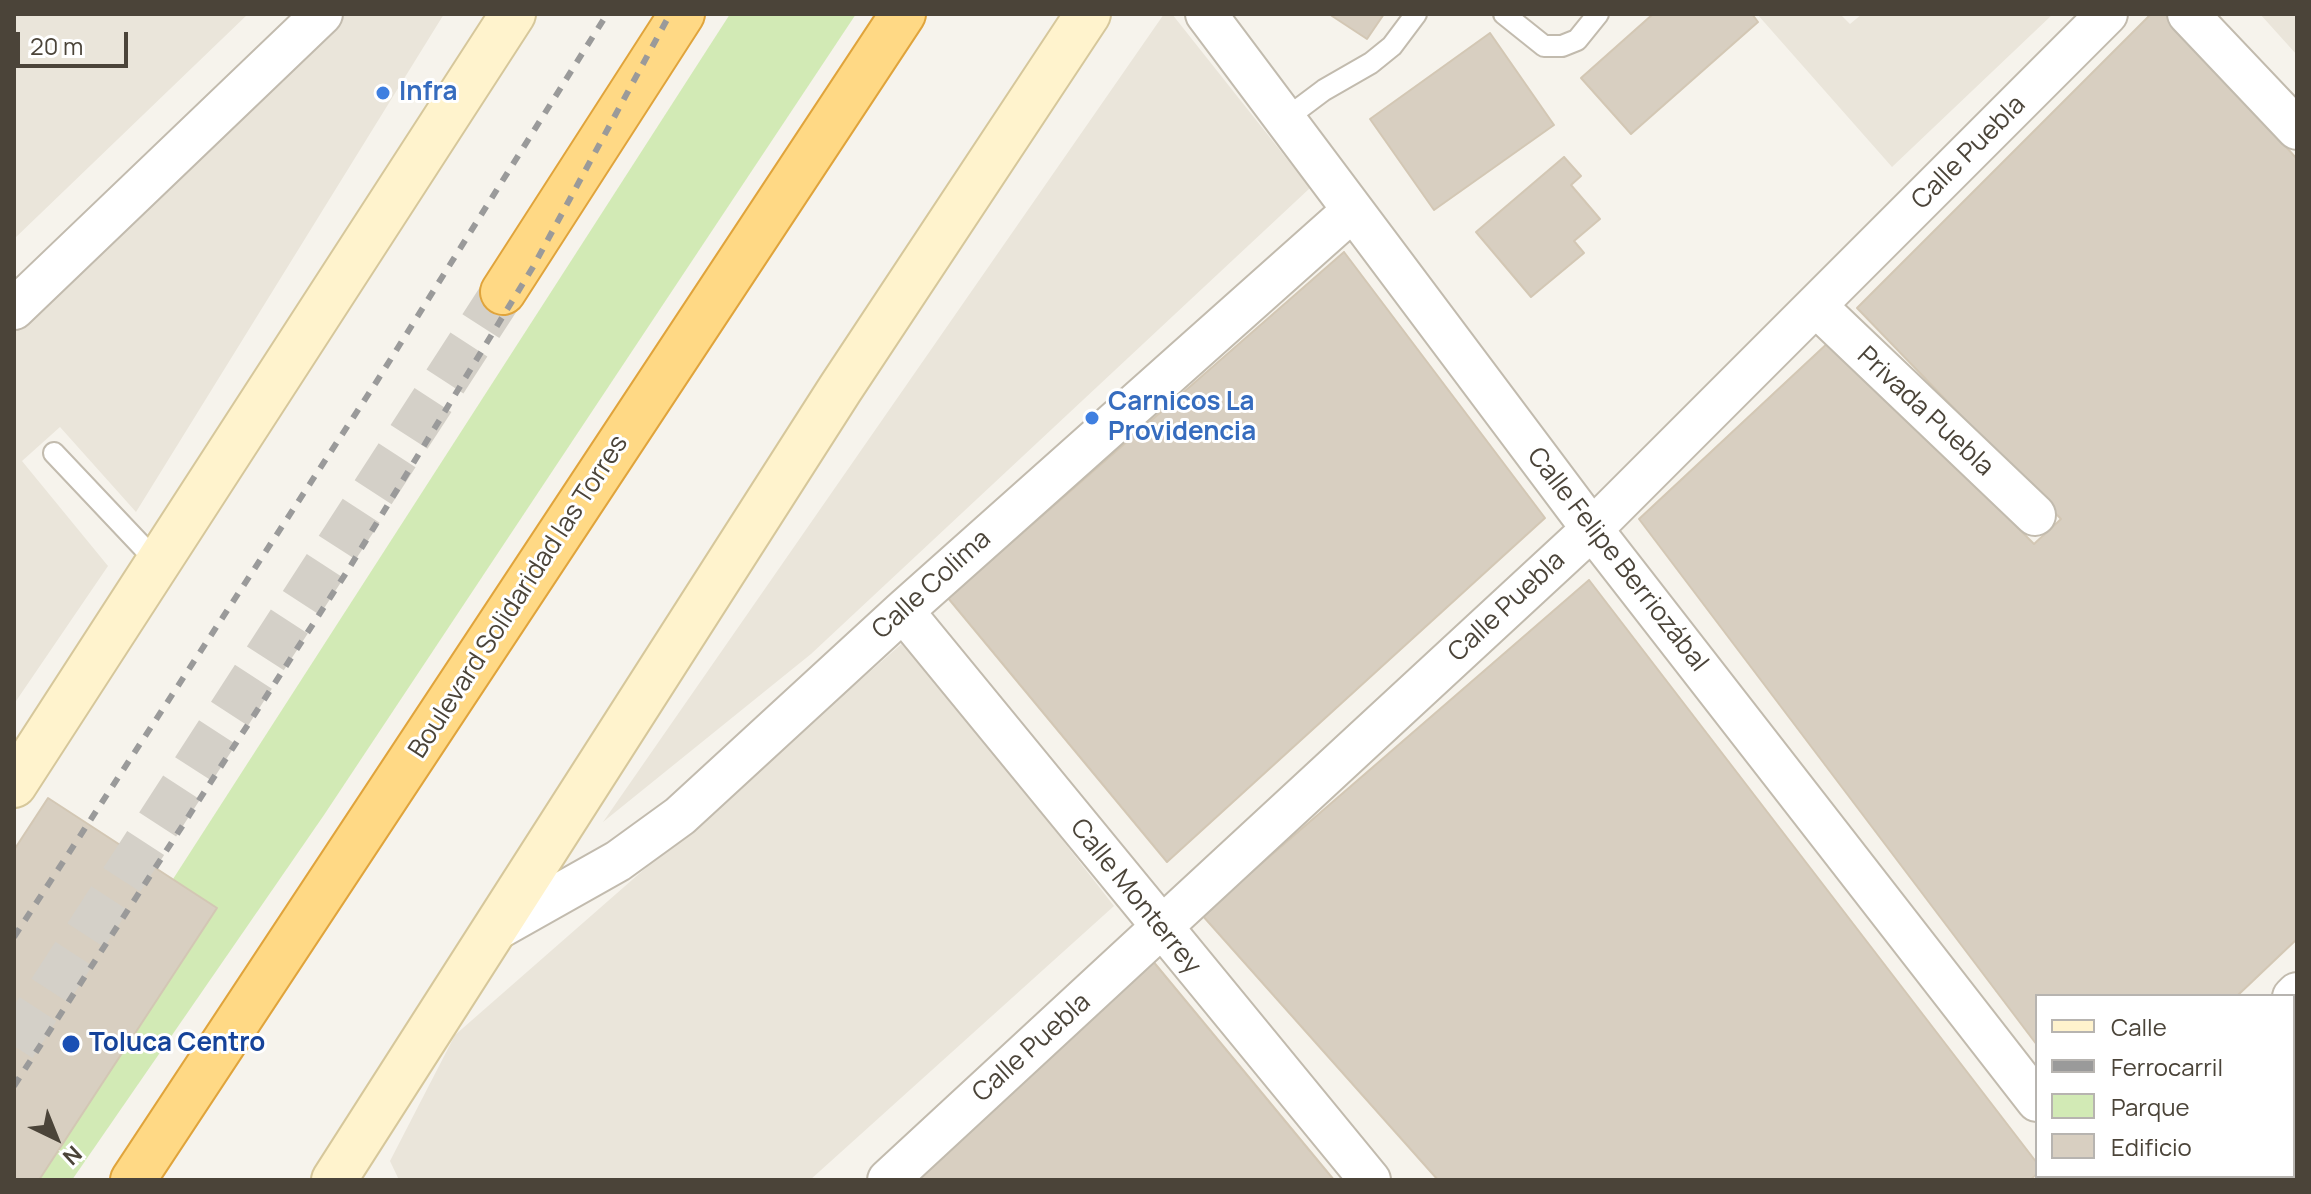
<!DOCTYPE html>
<meta charset="utf-8">
<style>
body{margin:0}
#map{position:relative;width:2311px;height:1194px;overflow:hidden;background:#f6f3ec;font-family:Manrope,sans-serif}
canvas{display:block}
.frame{position:absolute;inset:0;border:16px solid #4b4439;pointer-events:none}
.legend{position:absolute;left:2035px;top:994px;width:260px;height:184px;box-sizing:border-box;background:#fff;border:2px solid #b7b4b0;margin:0;padding:10px 14px;list-style:none;font-size:24px;color:#4b4439}
.legend li{display:flex;align-items:center;gap:16px;height:40px}
.legend b{width:40px;border:2px solid #b7b4b0}
.north{position:absolute;left:16px;top:1098px;width:80px;height:80px;-webkit-text-stroke:6px #fff;paint-order:stroke;rotate:137deg;font-size:22px;font-weight:700;line-height:32px;text-align:center;color:#4b4439}
.north::after{content:'';display:block;margin:auto;width:28px;height:36px;background:#4b4439;clip-path:polygon(50% 0,100% 100%,50% 72%,0 100%)}
.scale{position:absolute;left:16px;top:32px;width:112px;height:36px;box-sizing:border-box;border:4px solid #4b4439;border-top:0;padding-left:10px;font-size:24px;line-height:28px;white-space:nowrap;color:#4b4439;-webkit-text-stroke:6px #fff;paint-order:stroke}
</style>
<div id="map">
<canvas width="2311" height="1194"></canvas>
<div class="frame"></div>
<ul class="legend">
<li><b style="height:10px;background:#fff3cd"></b>Calle</li>
<li><b style="height:10px;background:#9a9a9a"></b>Ferrocarril</li>
<li><b style="height:22px;background:#d2eab5"></b>Parque</li>
<li><b style="height:22px;background:#d8cfc1"></b>Edificio</li>
</ul>
<div class="north">N</div>
<div class="scale">20 m</div>
</div>
<script>
const g = document.querySelector('canvas').getContext('2d');
g.lineJoin = 'round';
function paint(path, color) { g.fillStyle = color; g.fill(path, 'evenodd'); }
const shape = rows => new Path2D(rows.map(r => 'M' + r).join(''));
function stroke(path, color, width, dash) { g.strokeStyle = color; g.lineWidth = width; g.lineCap = dash ? 'butt' : 'round'; g.setLineDash(dash || []); g.stroke(path); }
function label(font, color, halo, rows, align = 'center') {
  g.font = font + ' Manrope,sans-serif'; g.lineWidth = 6; g.setLineDash([]); g.textBaseline = 'middle'; g.strokeStyle = halo; g.fillStyle = color; for (const [text, x, y, turn = 0] of rows) {
    g.save(); g.translate(x, y); g.rotate((+turn || 0) * Math.PI / 180); g.textAlign = isNaN(turn) ? turn : align; if (halo) g.strokeText(text, 0, 0); g.fillText(text, 0, 0); g.restore();
  }
}
const residential = shape([
 [14,14,248,14,14,239],
 [331,14,444,14,136,512,60,427,22,461,108,566,14,704,14,320],
 [1164,14,1172,14,1310,188,811,654,603,822],
 [1757,14,1840,14,1850,24,1862,14,2053,14,1892,167],
 [2260,14,2297,14,2297,55],
 [906,640,1114,906,810,1180,399,1180,390,1161,455,1035]
]);
const green = shape([
 [730,14,856,14,324,815,72,1180,14,1180,14,1126]
]);
const building = shape([
 [1329,14,1384,14,1367,39,1329,14],
 [1653,14,1752,14,1758,22,1631,134,1581,78,1653,14],
 [2151,14,2166,14,2297,159,2297,939,2237,996,2037,996,2037,1045,1639,519,1831,340,2034,544,2061,519,1857,308,2151,14],
 [1490,33,1554,125,1434,210,1370,119,1490,33],
 [1564,157,1581,176,1571,185,1600,219,1574,241,1584,253,1531,297,1476,232,1564,157],
 [1344,252,1545,518,1167,862,948,598,1344,252],
 [1589,580,2037,1163,2037,1174,2030,1180,1438,1180,1202,915,1589,580],
 [48,798,217,908,39,1180,14,1180,14,850,48,798],
 [1152,960,1334,1180,902,1180,1152,960],
 [2297,1020,2297,1180,2131,1180,2127,1177,2293,1176,2293,1024,2297,1020]
]);
const trunkTunnel = shape([
 [14,1046,503,292]
]);
const service = shape([
 [1504,14,1544,46,1562,46,1577,40,1598,14],
 [1284,120,1324,90,1371,63,1392,46,1416,14],
 [54,453,157,562]
]);
const minor = shape([
 [1206,14,1592,529,2037,1101],
 [2188,14,2297,129],
 [1817,307,2035,515],
 [14,309,322,14],
 [903,611,1370,1180],
 [492,932,618,861,680,816,903,611,1352,211],
 [2293,997,2297,993],
 [888,1180,1592,529,2107,14],
 [2103,1180,2107,1176]
]);
const secondary = shape([
 [14,785,513,14],
 [334,1180,840,389,1088,14]
]);
const trunk = shape([
 [503,292,682,14],
 [133,1180,903,14]
]);
const rail = shape([
 [14,937,377,381,607,14],
 [14,1086,348,570,533,267,670,14]
]);
const markers = [
 [383,93,8,"#3f7fe0"],
 [1092,418,8,"#3f7fe0"],
 [71,1044,10,"#1a4fb4"]
];
const shopNames = [
 ["Infra",399,93],
 ["Carnicos La",1108,403],
 ["Providencia",1108,433]
];
const streetNames = [
 ["Calle Puebla",1969,153,-45],
 ["Privada Puebla",1925,412,43],
 ["Calle Felipe Berriozábal",1617,560,52],
 ["Calle Colima",932,585,-42],
 ["Boulevard Solidaridad las Torres",519,597,-57],
 ["Calle Puebla",1507,607,-43],
 ["Calle Monterrey",1135,897,51],
 ["Calle Puebla",1032,1048,-42]
];
const transitNames = [
 ["Toluca Centro",89,1044]
];
paint(residential, '#eae5da');
paint(green, '#d2eab5');
paint(building, '#d8cfc1');
stroke(building, '#d3c7b4', 2);
stroke(trunkTunnel, '#d4d0c8', 44, [44, 22]);
stroke(service, '#c2bbae', 24);
stroke(minor, '#c2bbae', 44);
stroke(secondary, '#d6c79b', 48);
stroke(trunk, '#e0a43c', 48);
stroke(service, '#fff', 20);
stroke(minor, '#fff', 40);
stroke(secondary, '#fff3cd', 44);
stroke(trunk, '#ffd985', 44);
stroke(rail, '#9a9a9a', 6, [10, 10]);
for (const [x, y, r, color] of markers) { const dot = new Path2D(); dot.arc(x, y, r, 0, 2 * Math.PI); g.fillStyle = color; g.fill(dot); stroke(dot, '#fff', 3); }
label('bold 26px', '#366cbe', '#fff', shopNames, 'left');
label('26px', '#4b4439', '#fff', streetNames);
label('bold 26px', '#164399', '#fff', transitNames, 'left');
</script>
